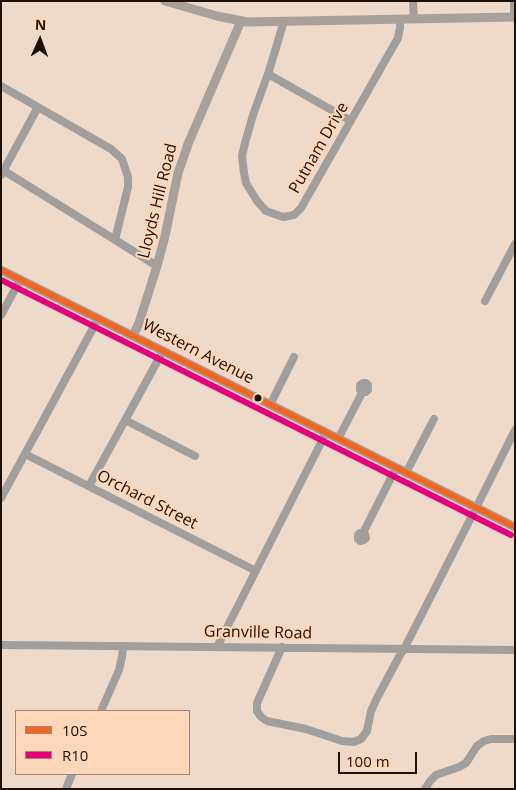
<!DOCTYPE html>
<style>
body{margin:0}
#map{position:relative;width:516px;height:790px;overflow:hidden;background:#efd9c8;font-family:"Open Sans",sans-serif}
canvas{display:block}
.frame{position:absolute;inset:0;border:2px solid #1d1006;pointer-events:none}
.legend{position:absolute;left:15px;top:710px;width:175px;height:65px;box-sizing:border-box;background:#fed6b9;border:1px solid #a48771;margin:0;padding:6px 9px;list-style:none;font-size:15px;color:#1d1006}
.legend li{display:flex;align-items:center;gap:10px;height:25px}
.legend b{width:25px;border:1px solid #a48771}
.north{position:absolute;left:15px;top:15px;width:50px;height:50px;-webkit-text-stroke:4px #fed6b9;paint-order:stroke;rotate:2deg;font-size:14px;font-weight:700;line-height:20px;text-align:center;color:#1d1006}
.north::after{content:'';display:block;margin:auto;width:18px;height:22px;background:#1d1006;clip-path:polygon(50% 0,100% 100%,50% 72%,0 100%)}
.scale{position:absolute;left:338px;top:752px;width:79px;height:22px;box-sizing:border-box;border:2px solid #1d1006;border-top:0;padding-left:6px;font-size:15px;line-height:18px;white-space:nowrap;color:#1d1006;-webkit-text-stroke:4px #fed6b9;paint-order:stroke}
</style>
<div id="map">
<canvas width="516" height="790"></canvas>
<div class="frame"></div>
<ul class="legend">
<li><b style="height:6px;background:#f26522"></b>10S</li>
<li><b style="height:6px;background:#e5007d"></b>R10</li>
</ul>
<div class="north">N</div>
<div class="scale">100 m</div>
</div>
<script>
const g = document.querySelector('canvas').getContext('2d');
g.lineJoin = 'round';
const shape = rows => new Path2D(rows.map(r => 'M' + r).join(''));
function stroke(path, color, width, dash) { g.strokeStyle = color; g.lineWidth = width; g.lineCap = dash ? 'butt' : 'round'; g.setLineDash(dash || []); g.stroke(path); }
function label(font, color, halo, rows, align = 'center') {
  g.font = font + ' "Open Sans",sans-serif'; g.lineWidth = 4.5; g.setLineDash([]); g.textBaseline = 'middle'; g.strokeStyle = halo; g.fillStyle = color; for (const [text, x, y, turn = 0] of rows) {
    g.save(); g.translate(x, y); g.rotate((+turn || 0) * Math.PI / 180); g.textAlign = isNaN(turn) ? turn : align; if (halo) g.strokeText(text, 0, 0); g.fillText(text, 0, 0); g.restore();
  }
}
const minor = shape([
 [413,1,414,19],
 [514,1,514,17],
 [284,21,269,71,253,115,245,143,242,156,244,173,246,183,257,201,266,211,283,217,294,215,301,208,398,38,400,28,400,19],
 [268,74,351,121],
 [1,86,111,149,122,159,128,177,128,187,115,240],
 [1,169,157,266],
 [1,175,38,107],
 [485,301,515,244],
 [1,315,20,280],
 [270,405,294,357],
 [125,420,195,456],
 [338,439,363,391,366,392,368,390,368,385,366,383,363,383,360,385,360,390,363,391],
 [25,454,256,571],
 [406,473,434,419],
 [89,486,163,351],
 [1,498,98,319],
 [363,533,365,534,366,538,364,540,360,541,358,539,358,535,360,533,363,533,396,468],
 [1,645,515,650],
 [217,647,326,433],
 [282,647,257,703,257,711,261,717,267,721,306,729,342,741,354,742,361,739,367,731,371,711,377,698,400,655,404,649,476,508,515,430],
 [101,711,119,670,122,657,123,646],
 [66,789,72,774],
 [425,789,430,781,436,775,459,767,466,763,477,746,484,741,491,739,515,739]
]);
const major = shape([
 [165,1,217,16,247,22,515,17],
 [1,270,515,527],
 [133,336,139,323,157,266,165,236,178,173,183,159,188,144,241,21]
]);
const bus1 = shape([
 [1,270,515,527]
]);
const bus2 = shape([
 [1,280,511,535]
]);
const markers = [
 [258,398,4.5,"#1d1006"]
];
const streetNames = [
 ["Putnam Drive",319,148,-60],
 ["Lloyds Hill Road",158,201,-76],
 ["Western Avenue",198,352,27],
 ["Orchard Street",147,500,27],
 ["Granville Road",258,633,1]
];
stroke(minor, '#a09f9e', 8);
stroke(major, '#a7a09b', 9);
stroke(bus1, '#f26522', 6);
stroke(bus2, '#e5007d', 6);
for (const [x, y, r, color] of markers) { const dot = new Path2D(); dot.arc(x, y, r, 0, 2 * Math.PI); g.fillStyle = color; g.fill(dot); stroke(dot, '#fed6b9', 2); }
label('16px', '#1d1006', '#fed6b9', streetNames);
</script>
